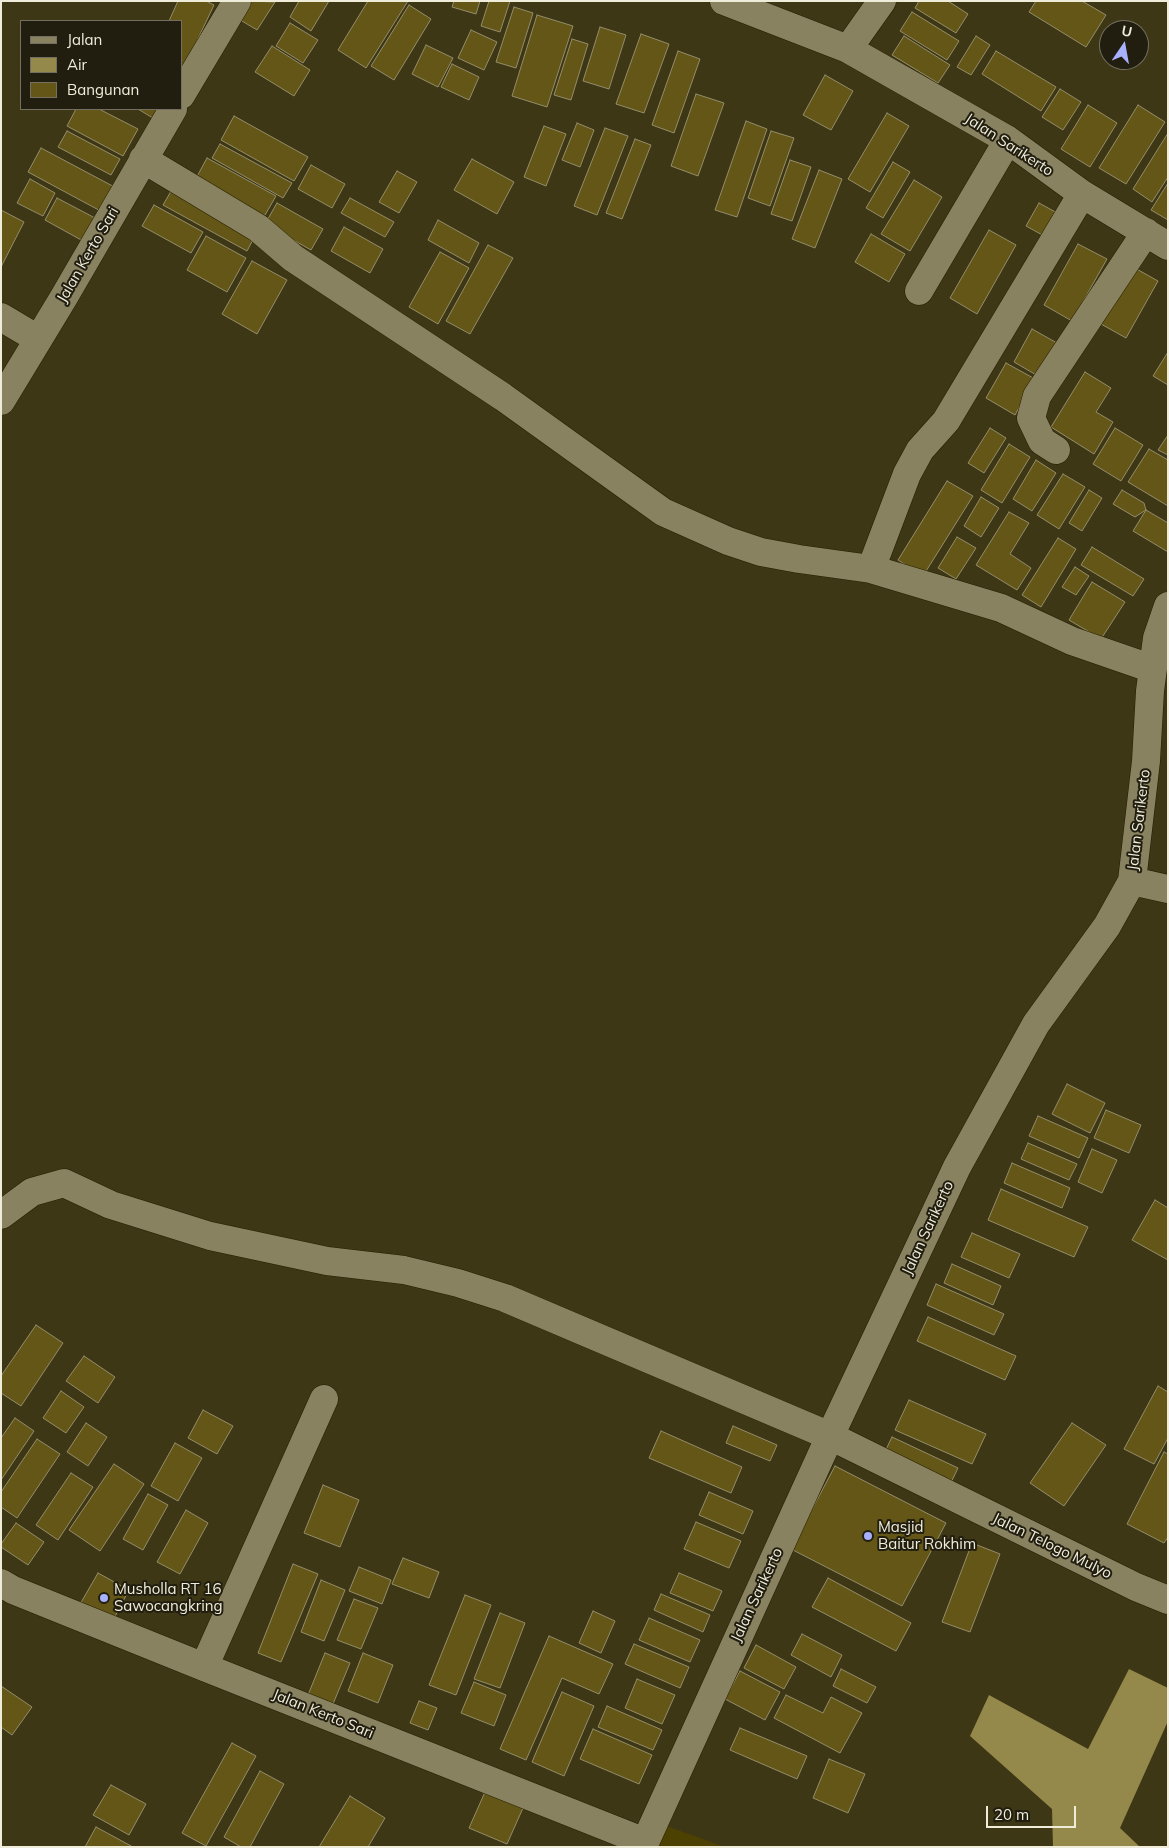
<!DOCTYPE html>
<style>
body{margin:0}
#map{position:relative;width:1169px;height:1848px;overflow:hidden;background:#3d3716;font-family:Mulish,sans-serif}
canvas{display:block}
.frame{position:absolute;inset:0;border:2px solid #f0ecda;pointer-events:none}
.legend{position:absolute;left:20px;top:20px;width:162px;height:90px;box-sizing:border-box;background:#211e10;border:1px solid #747061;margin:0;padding:6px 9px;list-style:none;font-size:15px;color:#f0ecda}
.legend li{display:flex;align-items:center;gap:10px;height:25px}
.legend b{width:25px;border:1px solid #747061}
.north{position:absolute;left:1099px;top:20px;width:50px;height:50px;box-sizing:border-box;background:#211e10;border:1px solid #747061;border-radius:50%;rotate:12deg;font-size:14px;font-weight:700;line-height:20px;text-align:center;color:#f0ecda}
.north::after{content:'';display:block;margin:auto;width:18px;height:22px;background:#a7b1fc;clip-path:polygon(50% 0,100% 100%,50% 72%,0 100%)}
.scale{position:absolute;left:986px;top:1806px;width:90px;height:22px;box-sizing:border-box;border:2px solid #f0ecda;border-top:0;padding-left:6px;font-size:15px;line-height:18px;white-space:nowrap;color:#f0ecda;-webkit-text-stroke:4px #211e10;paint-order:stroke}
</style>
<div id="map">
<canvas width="1169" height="1848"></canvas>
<div class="frame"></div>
<ul class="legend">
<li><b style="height:6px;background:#898260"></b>Jalan</li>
<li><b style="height:14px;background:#95884b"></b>Air</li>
<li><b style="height:14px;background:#635616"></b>Bangunan</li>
</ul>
<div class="north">U</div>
<div class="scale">20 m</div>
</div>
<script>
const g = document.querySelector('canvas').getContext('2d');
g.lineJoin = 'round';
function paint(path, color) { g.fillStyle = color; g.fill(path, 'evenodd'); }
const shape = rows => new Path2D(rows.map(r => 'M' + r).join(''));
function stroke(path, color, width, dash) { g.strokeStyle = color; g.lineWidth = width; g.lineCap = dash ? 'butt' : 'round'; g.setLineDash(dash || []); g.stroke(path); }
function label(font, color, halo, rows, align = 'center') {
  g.font = font + ' Mulish,sans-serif'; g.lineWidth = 4; g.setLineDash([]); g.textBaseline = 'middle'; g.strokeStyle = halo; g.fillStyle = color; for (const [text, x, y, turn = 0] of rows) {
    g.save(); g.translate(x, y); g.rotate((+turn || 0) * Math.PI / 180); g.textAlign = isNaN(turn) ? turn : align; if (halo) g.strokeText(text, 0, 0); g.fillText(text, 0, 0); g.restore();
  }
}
const green = shape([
 [661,1824,725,1847,651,1847]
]);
const water = shape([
 [1129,1669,1168,1688,1168,1721,1120,1828,1140,1847,1053,1847,1052,1809,970,1736,989,1695,1088,1749]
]);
const building = shape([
 [178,1,206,1,214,5,185,66,181,64,181,21,169,21,178,1],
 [247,1,275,2,257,30,237,18,247,1],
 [299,1,329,1,311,31,290,17,299,1],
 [368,1,408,1,366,68,338,50,368,1],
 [454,1,480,1,476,14,452,7,454,1],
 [489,1,510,1,500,32,481,26,489,1],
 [919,1,948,1,968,14,956,33,915,8,919,1],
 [1036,1,1082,1,1106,15,1086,47,1029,12,1036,1],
 [409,5,431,19,394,80,371,66,409,5],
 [514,7,533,13,516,68,496,62,514,7],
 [912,12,959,41,947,60,900,31,912,12],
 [537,15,573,26,547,107,512,96,537,15],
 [290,23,318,40,303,63,276,46,290,23],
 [600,27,626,35,609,89,583,81,600,27],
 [471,30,497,42,484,70,458,58,471,30],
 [641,34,669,44,644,113,616,104,641,34],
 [904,36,950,65,938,83,892,55,904,36],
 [976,36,990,45,971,75,957,67,976,36],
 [572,39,588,44,571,100,554,95,572,39],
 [426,45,453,58,438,87,412,74,426,45],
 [272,46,310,70,294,96,255,72,272,46],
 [678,51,700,59,674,133,652,125,678,51],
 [996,51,1056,87,1041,111,982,74,996,51],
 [452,64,479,77,469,100,441,87,452,64],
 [825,75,853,91,831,130,803,115,825,75],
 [1060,89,1081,102,1063,130,1042,117,1060,89],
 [696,94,724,103,698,176,671,166,696,94],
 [1088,105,1117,123,1090,167,1061,149,1088,105],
 [1138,105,1165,122,1126,184,1099,168,1138,105],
 [76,109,99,109,138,129,123,156,67,126,76,109],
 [138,109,169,109,161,123,138,109],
 [887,113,909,126,870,192,848,179,887,113],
 [234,116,308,157,294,181,221,140,234,116],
 [746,121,767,129,737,217,715,210,746,121],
 [577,123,594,130,580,167,562,160,577,123],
 [544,126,566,134,546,186,524,177,544,126],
 [605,128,628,136,597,215,574,206,605,128],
 [67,131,120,159,111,175,58,147,67,131],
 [771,131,794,138,770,206,748,198,771,131],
 [1168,133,1168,177,1152,202,1133,189,1168,133],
 [635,139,651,145,622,219,606,213,635,139],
 [220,144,292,183,283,198,212,158,220,144],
 [41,148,122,191,108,215,28,172,41,148],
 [207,158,276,196,261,222,193,184,207,158],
 [472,159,514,182,497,214,454,190,472,159],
 [790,160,811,167,792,221,771,214,790,160],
 [893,162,910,172,883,218,866,208,893,162],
 [311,165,345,184,332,208,298,189,311,165],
 [819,170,842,179,815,248,792,239,819,170],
 [397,171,417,182,399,213,379,202,397,171],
 [30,179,55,193,43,216,17,203,30,179],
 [914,180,942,197,910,251,881,234,914,180],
 [1168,183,1168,220,1151,210,1168,183],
 [174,186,257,232,247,251,163,205,174,186],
 [57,198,95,218,83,241,45,220,57,198],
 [350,198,394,222,385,237,341,213,350,198],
 [277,203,323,229,311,250,265,224,277,203],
 [1039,203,1059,214,1046,237,1026,226,1039,203],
 [154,205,203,232,191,253,142,226,154,205],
 [1,210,24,222,1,267,1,210],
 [438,220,479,243,469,263,428,240,438,220],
 [344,227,383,249,370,273,331,251,344,227],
 [989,230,1016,245,977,314,950,298,989,230],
 [871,234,905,254,889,282,855,262,871,234],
 [206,236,246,258,227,292,187,270,206,236],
 [1078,244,1107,259,1072,321,1044,305,1078,244],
 [488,245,513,258,470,334,446,321,488,245],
 [440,252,469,268,438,324,409,307,440,252],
 [252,261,287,280,257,334,222,314,252,261],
 [1133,267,1158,281,1126,338,1101,324,1133,267],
 [1032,329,1057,343,1038,376,1014,362,1032,329],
 [1168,352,1168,385,1153,376,1168,352],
 [1006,363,1035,379,1015,415,986,398,1006,363],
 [1085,372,1111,388,1096,412,1113,422,1094,454,1051,427,1085,372],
 [990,428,1006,438,984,473,968,463,990,428],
 [1115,428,1143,445,1121,481,1093,464,1115,428],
 [1168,435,1168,455,1158,450,1168,435],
 [1009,444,1030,457,1002,503,981,490,1009,444],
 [1149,449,1168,460,1168,506,1128,482,1149,449],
 [1036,460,1056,473,1032,511,1013,499,1036,460],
 [1063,474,1085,487,1059,529,1037,515,1063,474],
 [947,481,973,496,923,576,898,560,947,481],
 [1089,490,1102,498,1082,531,1069,523,1089,490],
 [1122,490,1144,503,1146,510,1135,517,1113,504,1122,490],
 [981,497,999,508,981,537,964,526,981,497],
 [1146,510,1168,523,1168,552,1133,531,1146,510],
 [1009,512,1029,523,1010,554,1031,568,1017,590,976,565,1009,512],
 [957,537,976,548,956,579,938,568,957,537],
 [1058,538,1076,549,1041,607,1022,595,1058,538],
 [1092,547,1144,579,1133,596,1081,565,1092,547],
 [1075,567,1089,576,1076,595,1062,587,1075,567],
 [1092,582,1125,602,1101,639,1069,620,1092,582],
 [1067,1084,1105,1103,1090,1133,1052,1114,1067,1084],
 [1106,1110,1141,1125,1129,1153,1094,1138,1106,1110],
 [1038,1116,1088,1138,1079,1158,1029,1136,1038,1116],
 [1028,1143,1077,1164,1069,1180,1021,1159,1028,1143],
 [1092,1149,1117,1160,1102,1193,1078,1182,1092,1149],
 [1012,1163,1070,1188,1062,1208,1004,1183,1012,1163],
 [1001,1189,1088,1227,1074,1257,988,1220,1001,1189],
 [1155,1200,1168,1208,1168,1260,1132,1240,1155,1200],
 [972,1233,1020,1254,1009,1278,961,1257,972,1233],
 [952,1264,1001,1286,993,1305,944,1283,952,1264],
 [936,1284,1004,1314,994,1335,927,1305,936,1284],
 [928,1317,1016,1356,1005,1380,917,1341,928,1317],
 [36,1325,63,1343,21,1406,1,1393,1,1376,36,1325],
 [84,1356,115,1377,98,1403,66,1381,84,1356],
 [1158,1386,1168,1392,1168,1438,1154,1464,1124,1449,1158,1386],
 [61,1391,84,1407,66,1433,43,1418,61,1391],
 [909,1400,986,1434,972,1464,895,1430,909,1400],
 [203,1410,233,1426,217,1454,188,1438,203,1410],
 [15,1418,34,1431,1,1480,1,1438,15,1418],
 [86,1423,107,1437,88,1466,67,1452,86,1423],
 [1072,1423,1106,1445,1064,1506,1030,1483,1072,1423],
 [733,1426,777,1445,770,1461,726,1443,733,1426],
 [661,1431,742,1467,731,1493,649,1458,661,1431],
 [892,1437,958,1468,947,1491,881,1460,892,1437],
 [37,1439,60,1454,17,1518,1,1507,1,1492,37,1439],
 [175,1443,202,1458,178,1501,151,1486,175,1443],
 [1164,1452,1168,1454,1168,1537,1164,1543,1127,1524,1164,1452],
 [114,1464,144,1484,100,1551,69,1530,114,1464],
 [835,1466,946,1523,902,1606,791,1549,835,1466],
 [71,1473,93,1487,58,1540,36,1525,71,1473],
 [323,1485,359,1500,340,1547,304,1533,323,1485],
 [709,1492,753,1511,743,1534,699,1515,709,1492],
 [148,1494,168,1505,143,1550,123,1539,148,1494],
 [186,1510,208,1523,180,1574,157,1562,186,1510],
 [696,1522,741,1541,729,1568,684,1549,696,1522],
 [16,1523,44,1542,28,1565,1,1547,1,1544,16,1523],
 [972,1543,1000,1554,970,1632,942,1622,972,1543],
 [403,1558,439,1572,429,1598,392,1584,403,1558],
 [293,1564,318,1574,281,1662,258,1653,293,1564],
 [359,1567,391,1580,382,1604,349,1591,359,1567],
 [98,1573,129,1590,111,1624,79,1606,98,1573],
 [679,1573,722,1591,713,1611,670,1593,679,1573],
 [828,1578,911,1623,896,1651,812,1607,828,1578],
 [321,1580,345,1590,324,1641,301,1632,321,1580],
 [661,1594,710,1615,703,1632,654,1610,661,1594],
 [465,1595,491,1605,456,1695,429,1685,465,1595],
 [354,1599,378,1608,361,1649,337,1640,354,1599],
 [593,1611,615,1621,601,1653,579,1643,593,1611],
 [500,1613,525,1623,500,1688,474,1679,500,1613],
 [649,1618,700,1640,690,1662,639,1640,649,1618],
 [802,1634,842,1655,831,1677,791,1655,802,1634],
 [549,1636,613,1664,599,1694,562,1678,526,1760,500,1749,549,1636],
 [634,1644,689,1667,680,1688,625,1664,634,1644],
 [756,1645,796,1667,784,1689,744,1668,756,1645],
 [325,1653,350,1663,333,1704,308,1695,325,1653],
 [363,1653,393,1665,378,1703,348,1691,363,1653],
 [841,1669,876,1687,867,1703,833,1686,841,1669],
 [740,1671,780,1692,765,1720,725,1699,740,1671],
 [637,1679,675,1695,662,1724,625,1708,637,1679],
 [474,1682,506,1695,494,1726,461,1713,474,1682],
 [1,1686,32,1707,12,1735,1,1727,1,1686],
 [562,1692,594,1706,564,1776,532,1762,562,1692],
 [786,1695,823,1713,831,1697,862,1713,840,1753,774,1718,786,1695],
 [419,1701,437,1708,428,1730,410,1723,419,1701],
 [607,1706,662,1730,653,1750,598,1727,607,1706],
 [740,1728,807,1756,797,1779,730,1750,740,1728],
 [593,1729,652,1755,639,1784,580,1759,593,1729],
 [232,1743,256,1756,206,1846,182,1833,232,1743],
 [829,1759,865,1774,848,1813,813,1798,829,1759],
 [260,1771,284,1784,250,1847,241,1847,224,1837,260,1771],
 [111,1785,146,1804,129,1835,93,1815,111,1785],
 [485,1792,523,1808,507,1844,469,1828,485,1792],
 [350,1796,385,1818,368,1847,319,1847,350,1796],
 [96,1827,133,1847,85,1847,96,1827]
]);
const street = shape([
 [724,1,848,49,1008,140,1082,194,1168,246],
 [848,49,882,1],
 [181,95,237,1],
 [143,159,258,228,293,258,503,397,663,512,728,541,761,552,799,559,871,569,1001,608,1072,641,1153,669],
 [919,291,1008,140],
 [1,317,38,339],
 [1,401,64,297,173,109],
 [1056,450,1042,441,1031,418,1037,396,1146,232],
 [871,569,907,474,920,450,946,421,1082,194],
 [1132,881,1168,889],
 [1,1215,32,1192,64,1183,111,1205,210,1236,327,1261,404,1270,458,1283,505,1298,830,1436,1136,1587,1168,1600],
 [1,1583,13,1590,204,1667,645,1842],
 [204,1667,324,1399],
 [643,1847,830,1436,957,1167,1036,1024,1107,926,1132,881,1146,761,1150,691,1157,638,1168,606]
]);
const markers = [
 [868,1536,5,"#a7b1fc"],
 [104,1598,5,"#a7b1fc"]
];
const streetNames = [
 ["Jalan Sarikerto",1009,145,33],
 ["Jalan Kerto Sari",88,255,-60],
 ["Jalan Sarikerto",1139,820,-83],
 ["Jalan Sarikerto",928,1228,-65],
 ["Jalan Telogo Mulyo",1052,1546,26],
 ["Jalan Sarikerto",757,1595,-65],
 ["Jalan Kerto Sari",323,1714,22]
];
const poiNames = [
 ["Masjid",878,1527],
 ["Baitur Rokhim",878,1544],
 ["Musholla RT 16",114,1589],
 ["Sawocangkring",114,1606]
];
paint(green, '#4c4100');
paint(water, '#95884b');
paint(building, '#635616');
stroke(building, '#948d6b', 1);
stroke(street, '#241e00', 29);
stroke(street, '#898260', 28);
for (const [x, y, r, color] of markers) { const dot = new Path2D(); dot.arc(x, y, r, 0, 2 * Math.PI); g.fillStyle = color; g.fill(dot); stroke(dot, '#211e10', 2); }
label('15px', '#f0ecda', '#211e10', streetNames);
label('15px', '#f0ecda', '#211e10', poiNames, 'left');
</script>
